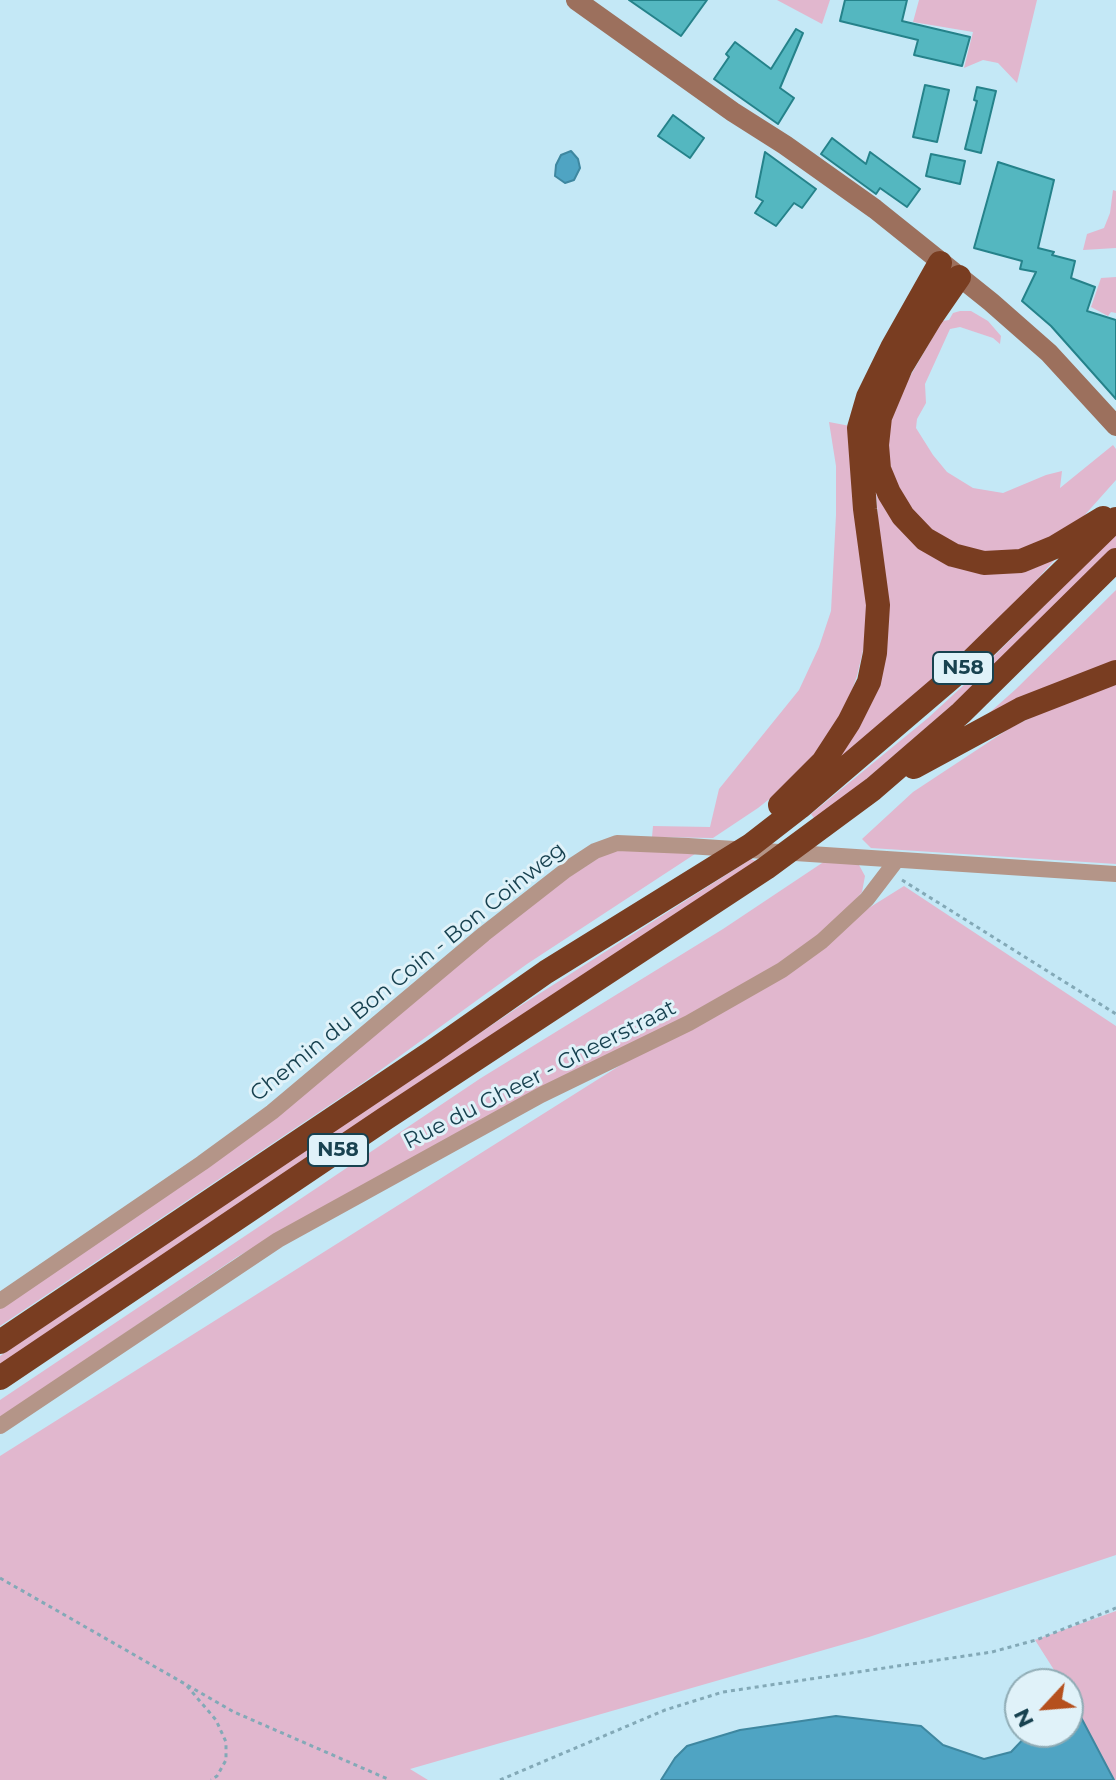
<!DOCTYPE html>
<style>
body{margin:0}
#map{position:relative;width:1116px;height:1780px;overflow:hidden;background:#c4e8f6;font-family:Montserrat,sans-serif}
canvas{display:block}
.north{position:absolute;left:1004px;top:1668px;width:80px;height:80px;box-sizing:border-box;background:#e0f2f9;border:2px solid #90acb5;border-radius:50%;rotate:244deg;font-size:22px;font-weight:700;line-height:32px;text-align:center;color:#184250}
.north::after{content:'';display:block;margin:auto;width:28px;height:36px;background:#b5501d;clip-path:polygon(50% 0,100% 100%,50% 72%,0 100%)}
</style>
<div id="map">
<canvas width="1116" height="1780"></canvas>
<div class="north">N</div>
</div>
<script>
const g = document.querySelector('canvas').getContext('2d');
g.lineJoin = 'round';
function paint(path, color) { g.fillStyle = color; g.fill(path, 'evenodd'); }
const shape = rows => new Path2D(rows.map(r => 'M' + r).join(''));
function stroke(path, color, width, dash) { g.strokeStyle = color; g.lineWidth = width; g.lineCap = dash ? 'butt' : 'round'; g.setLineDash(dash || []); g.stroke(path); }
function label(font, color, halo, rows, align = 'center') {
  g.font = font + ' Montserrat,sans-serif'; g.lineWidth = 6; g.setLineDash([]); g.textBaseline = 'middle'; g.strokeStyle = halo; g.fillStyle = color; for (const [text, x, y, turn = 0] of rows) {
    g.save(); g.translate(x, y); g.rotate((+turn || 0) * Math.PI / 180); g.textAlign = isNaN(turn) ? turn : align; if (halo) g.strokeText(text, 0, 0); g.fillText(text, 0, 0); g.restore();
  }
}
const green = shape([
 [777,0,830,0,822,24],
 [919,0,1037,0,1017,83,998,63,983,60,964,68,973,32,913,22],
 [1113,190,1116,191,1116,248,1083,250,1087,234,1104,228,1110,213],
 [1116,277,1116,313,1111,312,1108,316,1091,307,1101,278],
 [960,311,971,311,988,321,1001,336,1000,344,993,338,960,327,950,329,925,384,926,403,917,419,916,428,933,455,947,472,973,488,1003,493,1046,475,1062,471,1060,488,1113,445,1116,449,1116,480,1075,526,1032,550,979,552,954,544,928,528,911,511,896,486,888,457,889,429,897,399,942,321,949,320,953,313],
 [829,422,850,426,867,610,864,646,857,676,845,710,806,770,758,808,713,838,652,837,653,826,710,827,719,789,799,690,819,647,831,611,836,515,836,466],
 [874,462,955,561,1059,555,1025,593,933,681,828,768,854,732,880,549],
 [1116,534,1116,548,1016,650,817,822,811,814,928,718,978,672],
 [1116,590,1116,665,962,737,1016,689],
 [1116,682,1116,864,871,848,862,839,913,792,1010,728,1056,705],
 [655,849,695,854,527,964,364,1082,0,1326,0,1306,186,1183,543,894,609,851],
 [751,859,762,864,0,1369,0,1356,520,1006],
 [828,859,859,865,865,876,862,892,846,911,800,951,904,886,1116,1026,1116,1555,869,1637,410,1769,428,1780,0,1780,0,1456,735,993,367,1183,237,1257,0,1418,0,1400,481,1078,723,929],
 [1116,1611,1116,1780,1114,1780,1068,1694,1068,1684,1063,1684,1035,1640]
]);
const water = shape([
 [571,151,578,159,580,168,574,180,565,183,555,176,556,165,561,155,571,151],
 [1075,1706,1114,1780,661,1780,675,1758,687,1746,740,1730,836,1716,921,1726,943,1745,984,1759,1011,1752,1030,1732,1068,1732,1068,1708,1075,1706]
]);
const building = shape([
 [629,0,707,0,681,36,629,0],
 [845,0,907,0,902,21,970,37,962,66,914,55,918,40,840,21,845,0],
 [796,29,803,33,780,88,794,98,778,124,714,79,729,57,726,54,735,42,771,69,796,29],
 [925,85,949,90,937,142,913,137,925,85],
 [977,87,996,91,981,153,965,149,977,101,974,100,977,87],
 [673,115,704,138,690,158,658,136,673,115],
 [832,138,866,164,870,152,920,189,907,207,880,188,876,194,821,154,832,138],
 [765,152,816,189,802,208,794,203,776,226,755,213,763,201,756,197,765,152],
 [931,154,965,161,960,184,926,176,931,154],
 [998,162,1054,180,1038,248,1054,252,1052,255,1075,261,1071,278,1095,287,1087,311,1116,320,1116,399,1051,326,1022,301,1036,272,1020,269,1022,261,974,248,998,162]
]);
const path = shape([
 [902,880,1116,1014],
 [0,1578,234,1712,390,1780],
 [187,1686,216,1720,226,1742,226,1760,217,1776,211,1780],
 [500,1780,665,1710,723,1692,992,1652,1036,1640,1116,1608]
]);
const street = shape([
 [0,1301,202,1163,272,1112,484,934,566,870,595,851,617,843,688,846,1116,874],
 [0,1426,278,1240,541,1095,689,1023,782,970,822,941,867,899,896,861]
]);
const secondary = shape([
 [576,0,733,112,785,145,875,209,991,302,1049,353,1116,426]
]);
const highway = shape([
 [959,277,930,319,901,367,880,417,877,445,879,469,889,493,903,516,925,539,953,555,984,563,1021,561,1055,547,1103,518],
 [914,767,1021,709,1116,672],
 [780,805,823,762,849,722,869,682,875,653,878,605,865,509,859,428,868,397,892,348,940,263],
 [0,1342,432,1052,546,972,751,845,800,807,971,661,1116,519],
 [0,1378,386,1118,766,868,873,789,961,713,1116,560]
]);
const shields = [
 [963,668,60],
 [338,1150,60]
];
const shieldNames = [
 ["N58",963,668],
 ["N58",338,1150]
];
const streetNames = [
 ["Chemin du Bon Coin - Bon Coinweg",408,972,-39],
 ["Rue du Gheer - Gheerstraat",540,1075,-27]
];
paint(green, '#e1b7ce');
paint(water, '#4fa4c3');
stroke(water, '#3e87a0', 2);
paint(building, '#54b7c0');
stroke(building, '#25828a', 2);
stroke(path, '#83a9b7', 3, [4, 4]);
stroke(street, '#b49588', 16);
stroke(secondary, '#9c705d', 20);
stroke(highway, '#793d21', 24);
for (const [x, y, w] of shields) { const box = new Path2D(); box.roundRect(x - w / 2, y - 16, w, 32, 6); g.fillStyle = '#e0f2f9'; g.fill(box); stroke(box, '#184250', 2); }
label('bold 20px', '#184250', null, shieldNames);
label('22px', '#184250', '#e0f2f9', streetNames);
</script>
